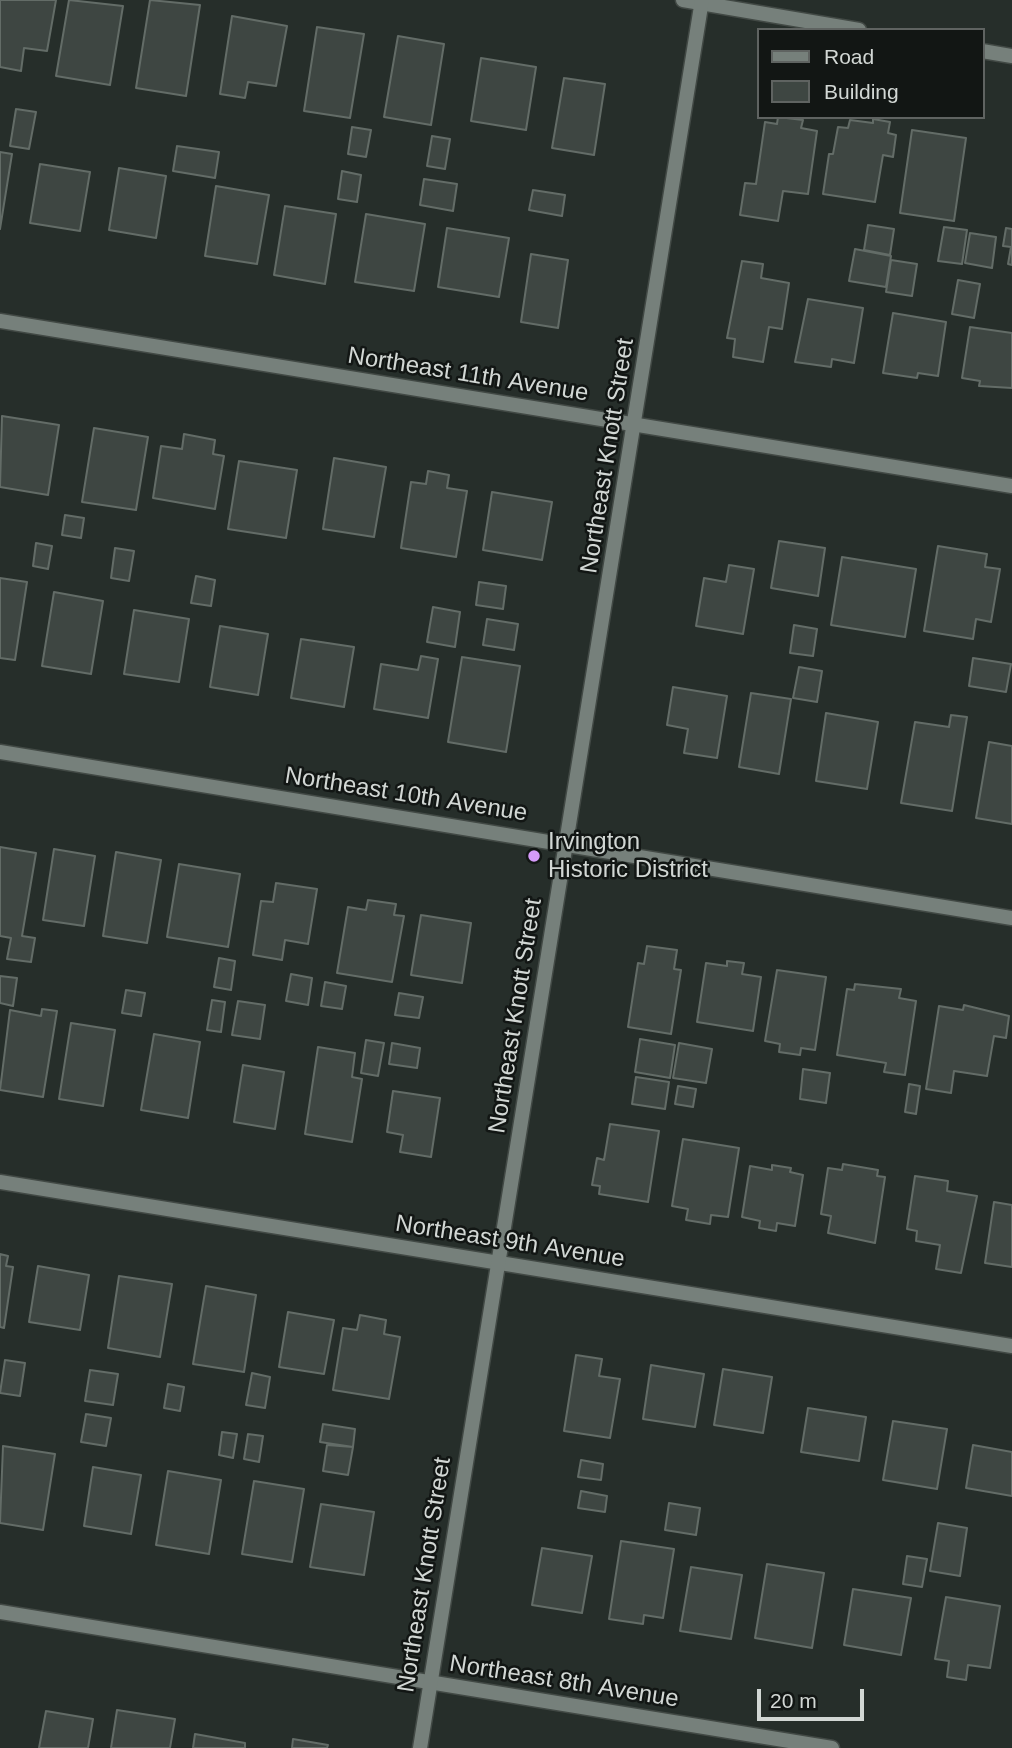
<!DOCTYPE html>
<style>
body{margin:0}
#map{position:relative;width:1012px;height:1748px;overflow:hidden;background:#262e2a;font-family:Arial,sans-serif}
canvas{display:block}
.legend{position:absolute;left:757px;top:28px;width:228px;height:91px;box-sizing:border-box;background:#121614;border:2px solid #5f6361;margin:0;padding:9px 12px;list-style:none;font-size:21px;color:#d2d7d4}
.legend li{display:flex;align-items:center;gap:14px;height:35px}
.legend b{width:35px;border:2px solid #5f6361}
.scale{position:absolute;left:757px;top:1689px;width:107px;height:32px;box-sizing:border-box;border:4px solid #d2d7d4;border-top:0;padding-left:9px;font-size:21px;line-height:24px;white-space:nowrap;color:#d2d7d4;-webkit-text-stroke:5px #121614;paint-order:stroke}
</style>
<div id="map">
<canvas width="1012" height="1748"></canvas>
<ul class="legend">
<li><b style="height:9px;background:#76807b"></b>Road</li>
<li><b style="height:19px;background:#3e4642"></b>Building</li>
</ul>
<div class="scale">20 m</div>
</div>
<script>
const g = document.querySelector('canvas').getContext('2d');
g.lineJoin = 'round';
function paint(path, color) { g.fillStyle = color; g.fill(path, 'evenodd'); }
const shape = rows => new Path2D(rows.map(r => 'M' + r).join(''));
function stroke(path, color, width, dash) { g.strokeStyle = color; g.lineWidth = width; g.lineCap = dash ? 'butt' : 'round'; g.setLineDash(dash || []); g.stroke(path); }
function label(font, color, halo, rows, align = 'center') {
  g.font = font + ' Arial,sans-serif'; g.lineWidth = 5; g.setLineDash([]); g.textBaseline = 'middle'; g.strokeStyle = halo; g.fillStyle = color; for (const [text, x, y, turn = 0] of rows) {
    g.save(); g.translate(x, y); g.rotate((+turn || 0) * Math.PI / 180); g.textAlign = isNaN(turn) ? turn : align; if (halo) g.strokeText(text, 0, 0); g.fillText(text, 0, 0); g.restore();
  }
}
const building = shape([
 [0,0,56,0,47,51,24,48,21,71,0,67,0,0],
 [69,0,123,6,110,85,56,76,69,0],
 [150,0,200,5,186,96,136,88,150,0],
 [232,16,287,26,276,86,248,82,245,98,220,94,232,16],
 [317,27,364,34,350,118,304,111,317,27],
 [398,36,444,44,431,125,384,117,398,36],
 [481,58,536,67,526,130,471,121,481,58],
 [564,78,605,84,594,155,552,148,564,78],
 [16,109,36,112,29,149,10,146,16,109],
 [778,117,803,120,801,128,817,131,808,194,783,191,778,221,740,215,745,183,756,184,765,122,777,124,778,117],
 [873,119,890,122,888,133,896,135,893,157,883,155,875,202,823,194,829,154,833,154,838,127,848,128,850,120,873,123,873,119],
 [352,127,371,130,366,157,348,154,352,127],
 [912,130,966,138,954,221,900,213,912,130],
 [432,136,450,139,445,169,427,166,432,136],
 [177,146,219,152,215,178,173,171,177,146],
 [0,152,12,154,0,229,0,152],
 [40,164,90,172,80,231,30,223,40,164],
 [119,168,166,176,156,238,109,230,119,168],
 [342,171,361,175,357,202,338,199,342,171],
 [424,179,457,184,453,211,420,205,424,179],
 [216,186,269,195,257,264,205,256,216,186],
 [533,190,565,195,562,216,529,210,533,190],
 [285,206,336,214,325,284,274,275,285,206],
 [366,214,425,224,414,291,355,282,366,214],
 [868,225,894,229,890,255,864,250,868,225],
 [944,227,967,230,962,264,938,261,944,227],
 [447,228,509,238,499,297,438,287,447,228],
 [1006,228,1012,229,1012,265,1008,264,1011,247,1003,246,1006,228],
 [970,233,996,237,992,268,965,263,970,233],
 [855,249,891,256,886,287,849,281,855,249],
 [531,254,568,260,558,328,521,322,531,254],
 [891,260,917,264,912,296,886,292,891,260],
 [742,261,763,264,761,278,789,283,782,329,769,327,763,362,733,357,735,339,727,338,742,261],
 [958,280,980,284,974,318,952,314,958,280],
 [808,299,863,308,854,363,832,359,831,367,795,362,808,299],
 [893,313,946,322,938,376,918,373,917,378,883,373,893,313],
 [970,327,1012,333,1012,388,979,386,980,381,962,378,970,327],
 [2,416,59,425,48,495,0,487,2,416],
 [94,428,148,437,136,510,82,502,94,428],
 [184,434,215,440,213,454,224,456,215,509,153,498,161,446,182,449,184,434],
 [334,458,386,467,374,537,323,529,334,458],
 [239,461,297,470,286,538,228,529,239,461],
 [428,471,449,475,447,488,467,491,456,557,401,548,411,482,426,484,428,471],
 [492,492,552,502,542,560,483,550,492,492],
 [65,515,84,518,81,538,62,535,65,515],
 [779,541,825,548,818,596,771,588,779,541],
 [36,543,52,546,48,569,33,566,36,543],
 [938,546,987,554,985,567,1000,569,991,622,976,619,973,639,924,631,938,546],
 [115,548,134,551,129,581,111,578,115,548],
 [842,557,916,569,905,637,831,625,842,557],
 [729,565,754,569,743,634,696,626,704,578,726,582,729,565],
 [196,576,215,580,211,606,191,603,196,576],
 [0,578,27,582,15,660,0,658,0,578],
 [479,582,506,586,503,609,476,605,479,582],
 [54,592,103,601,91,674,42,666,54,592],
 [433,607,460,612,455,647,427,642,433,607],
 [134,610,189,619,179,682,124,674,134,610],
 [487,619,518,624,514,650,483,645,487,619],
 [794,625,817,629,813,656,790,653,794,625],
 [220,626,268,634,258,695,210,687,220,626],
 [301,639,354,647,344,707,291,698,301,639],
 [421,656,438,659,428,718,374,709,381,664,418,670,421,656],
 [462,657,520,666,506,752,448,742,462,657],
 [973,658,1011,664,1006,692,969,686,973,658],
 [799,667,822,671,817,702,793,698,799,667],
 [673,687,727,696,717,758,684,753,688,729,667,725,673,687],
 [751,693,791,699,779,774,739,767,751,693],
 [826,713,878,722,867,789,816,781,826,713],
 [951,715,967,717,952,811,901,803,915,722,949,727,951,715],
 [989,742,1012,746,1012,824,976,818,989,742],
 [0,847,36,853,22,936,35,938,31,962,7,959,11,938,0,936,0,847],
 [54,849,95,856,84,926,43,920,54,849],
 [116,852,161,860,147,943,103,936,116,852],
 [179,864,240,874,228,947,167,937,179,864],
 [276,883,317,889,308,944,285,940,282,960,253,955,261,901,273,902,276,883],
 [368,900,396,904,394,915,404,916,392,982,337,973,348,907,366,910,368,900],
 [421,915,471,923,462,983,411,975,421,915],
 [647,946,677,950,674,969,681,970,671,1034,628,1027,638,963,644,964,647,946],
 [219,958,235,961,231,990,214,987,219,958],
 [727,961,744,963,742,974,761,977,753,1031,697,1022,706,963,727,966,727,961],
 [777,970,826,977,815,1050,801,1048,800,1055,779,1052,780,1044,765,1041,777,970],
 [291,974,312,978,308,1005,286,1001,291,974],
 [0,976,17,978,13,1006,0,1003,0,976],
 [325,982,346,986,342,1009,321,1006,325,982],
 [855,984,901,989,899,998,916,1001,905,1075,884,1072,886,1063,837,1055,847,989,854,990,855,984],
 [126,990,145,993,141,1016,122,1013,126,990],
 [399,993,423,997,419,1018,395,1015,399,993],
 [212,1000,225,1002,221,1032,207,1030,212,1000],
 [238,1001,265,1005,260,1039,232,1035,238,1001],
 [964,1005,1009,1016,1006,1038,994,1036,987,1076,954,1071,951,1093,926,1089,939,1006,963,1010,964,1005],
 [42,1009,57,1011,43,1097,0,1090,10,1010,41,1016,42,1009],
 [71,1023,115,1030,103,1106,59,1099,71,1023],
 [154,1034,200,1042,188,1118,141,1110,154,1034],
 [640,1039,675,1045,670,1078,635,1072,640,1039],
 [366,1040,384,1043,378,1076,361,1073,366,1040],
 [392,1043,420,1048,417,1068,389,1064,392,1043],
 [679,1043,712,1049,706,1083,673,1078,679,1043],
 [318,1047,355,1053,352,1077,362,1079,352,1142,305,1134,318,1047],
 [243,1065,284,1072,275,1129,234,1122,243,1065],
 [803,1069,830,1073,826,1103,800,1099,803,1069],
 [636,1077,669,1082,665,1109,632,1104,636,1077],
 [909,1084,920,1086,916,1114,905,1112,909,1084],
 [678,1086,696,1089,693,1107,675,1104,678,1086],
 [393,1091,440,1098,431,1157,400,1152,403,1135,387,1132,393,1091],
 [610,1124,659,1131,648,1202,599,1194,600,1186,592,1185,597,1158,604,1160,610,1124],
 [683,1139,739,1148,728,1217,711,1215,710,1224,686,1220,688,1209,672,1206,683,1139],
 [843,1164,878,1170,877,1176,885,1177,875,1243,828,1233,831,1216,821,1214,828,1168,842,1170,843,1164],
 [772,1165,791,1168,790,1172,803,1175,795,1226,777,1223,776,1231,759,1228,760,1221,742,1217,750,1166,772,1170,772,1165],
 [915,1176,948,1181,947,1191,977,1196,961,1273,936,1269,940,1245,916,1241,917,1231,907,1229,915,1176],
 [994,1202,1012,1205,1012,1267,985,1263,994,1202],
 [0,1254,8,1256,6,1266,13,1267,4,1328,0,1327,0,1254],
 [38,1266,89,1275,80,1330,29,1322,38,1266],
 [119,1276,172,1284,160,1357,108,1348,119,1276],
 [206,1286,256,1295,244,1372,193,1364,206,1286],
 [288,1312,334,1320,324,1374,279,1367,288,1312],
 [360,1315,386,1320,384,1334,400,1337,389,1399,333,1390,343,1328,357,1330,360,1315],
 [576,1355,602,1359,599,1376,620,1379,610,1438,564,1431,576,1355],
 [5,1360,25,1363,20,1396,0,1393,5,1360],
 [651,1365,704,1374,695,1427,643,1419,651,1365],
 [723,1369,772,1377,763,1433,714,1425,723,1369],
 [90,1370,118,1374,113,1405,85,1401,90,1370],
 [252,1373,270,1377,265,1408,246,1405,252,1373],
 [168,1384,184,1387,180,1411,164,1408,168,1384],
 [808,1408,866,1417,859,1461,801,1452,808,1408],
 [86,1414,111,1418,106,1446,81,1442,86,1414],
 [893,1421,947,1429,937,1489,883,1480,893,1421],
 [323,1424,355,1429,353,1447,320,1442,323,1424],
 [222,1432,237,1434,233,1458,219,1455,222,1432],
 [248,1434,263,1436,259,1462,244,1459,248,1434],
 [327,1445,353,1447,348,1475,323,1471,327,1445],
 [973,1445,1012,1452,1012,1496,966,1488,973,1445],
 [3,1446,55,1454,43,1530,0,1523,3,1446],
 [581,1460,603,1464,601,1480,578,1477,581,1460],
 [93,1467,141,1475,131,1534,84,1526,93,1467],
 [168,1471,221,1480,209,1554,156,1545,168,1471],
 [254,1481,304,1489,292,1562,242,1554,254,1481],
 [581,1491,607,1496,605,1512,578,1508,581,1491],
 [669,1503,700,1508,696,1535,665,1530,669,1503],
 [321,1504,374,1512,364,1575,310,1567,321,1504],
 [938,1523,967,1528,960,1576,930,1571,938,1523],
 [621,1541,674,1549,663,1618,644,1615,643,1624,609,1619,621,1541],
 [542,1548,592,1556,582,1613,532,1605,542,1548],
 [907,1556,927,1559,922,1587,903,1584,907,1556],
 [767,1564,824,1573,812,1648,755,1638,767,1564],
 [691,1567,742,1575,731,1639,680,1631,691,1567],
 [853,1589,911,1598,901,1655,844,1645,853,1589],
 [946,1597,1000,1606,990,1668,968,1665,966,1680,947,1677,949,1661,935,1659,946,1597],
 [117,1710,175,1719,170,1748,111,1748,117,1710],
 [46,1711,93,1719,88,1748,39,1748,46,1711],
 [195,1734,245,1743,245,1748,193,1748,195,1734],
 [293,1739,328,1745,327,1748,292,1748,293,1739]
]);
const minor = shape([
 [683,0,859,30],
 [982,51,1012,56],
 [0,321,1012,486],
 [0,752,1012,918],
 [0,1182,1012,1346],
 [0,1612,832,1748]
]);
const tertiary = shape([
 [420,1748,702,0]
]);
const markers = [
 [534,856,7,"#d69bfa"]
];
const streetNames = [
 ["Northeast 11th Avenue",468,375,9],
 ["Northeast Knott Street",608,456,-81],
 ["Northeast 10th Avenue",406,795,9],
 ["Northeast Knott Street",516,1016,-81],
 ["Northeast 9th Avenue",510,1242,9],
 ["Northeast Knott Street",425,1575,-81],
 ["Northeast 8th Avenue",564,1682,9]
];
const poiNames = [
 ["Irvington",548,842],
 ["Historic District",548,870]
];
paint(building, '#3e4642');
stroke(building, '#636c67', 2);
stroke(minor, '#424945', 17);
stroke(tertiary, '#424945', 17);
stroke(minor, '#76807b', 14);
stroke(tertiary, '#76807b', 14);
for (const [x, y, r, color] of markers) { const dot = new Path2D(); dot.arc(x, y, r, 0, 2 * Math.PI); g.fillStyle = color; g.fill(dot); stroke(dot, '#121614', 2.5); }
label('24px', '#d2d7d4', '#121614', streetNames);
label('24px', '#d2d7d4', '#121614', poiNames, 'left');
</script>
